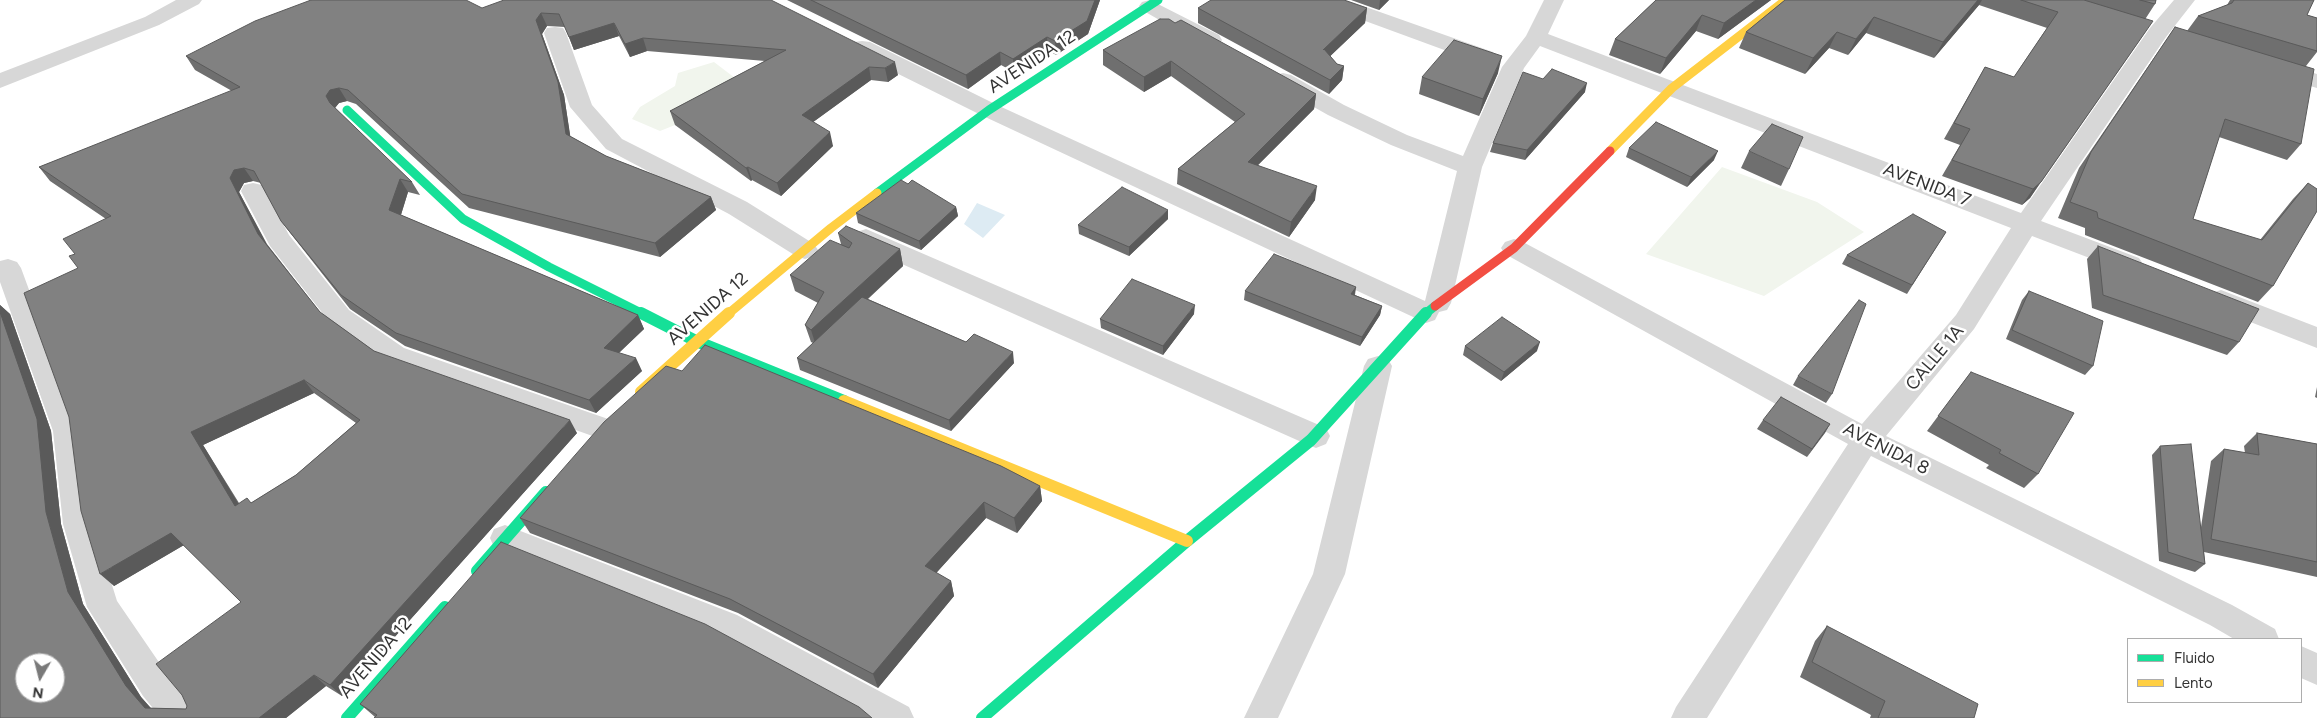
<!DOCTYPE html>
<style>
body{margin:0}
#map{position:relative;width:2317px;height:718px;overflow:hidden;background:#fff;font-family:Figtree,sans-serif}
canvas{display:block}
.legend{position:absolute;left:2127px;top:638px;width:175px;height:65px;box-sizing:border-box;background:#fff;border:1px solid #adadad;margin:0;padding:6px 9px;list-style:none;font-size:15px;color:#333}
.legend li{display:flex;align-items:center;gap:10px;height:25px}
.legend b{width:25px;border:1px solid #adadad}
.north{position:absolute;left:15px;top:653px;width:50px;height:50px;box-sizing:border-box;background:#fff;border:1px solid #adadad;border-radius:50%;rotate:188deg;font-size:14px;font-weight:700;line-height:20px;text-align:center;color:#333}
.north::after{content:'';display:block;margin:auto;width:18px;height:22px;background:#7a7a7a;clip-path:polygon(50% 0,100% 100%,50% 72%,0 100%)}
</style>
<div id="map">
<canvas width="2317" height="718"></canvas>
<ul class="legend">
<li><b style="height:6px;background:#16e098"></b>Fluido</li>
<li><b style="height:6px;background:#ffcf43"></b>Lento</li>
</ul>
<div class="north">N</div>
</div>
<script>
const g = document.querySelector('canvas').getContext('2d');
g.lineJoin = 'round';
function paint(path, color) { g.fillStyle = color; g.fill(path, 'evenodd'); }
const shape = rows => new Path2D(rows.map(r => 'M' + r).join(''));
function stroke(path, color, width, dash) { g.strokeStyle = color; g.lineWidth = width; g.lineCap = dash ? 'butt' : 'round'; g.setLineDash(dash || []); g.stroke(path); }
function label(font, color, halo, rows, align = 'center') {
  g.font = font + ' Figtree,sans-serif'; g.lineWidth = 5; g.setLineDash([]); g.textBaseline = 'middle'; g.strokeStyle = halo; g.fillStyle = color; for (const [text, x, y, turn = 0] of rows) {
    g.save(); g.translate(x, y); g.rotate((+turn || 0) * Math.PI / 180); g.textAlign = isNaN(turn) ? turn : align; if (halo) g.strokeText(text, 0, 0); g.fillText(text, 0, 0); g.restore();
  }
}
const green = shape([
 [714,62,735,78,675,125,660,131,632,119,640,107,675,86,678,73],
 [1722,167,1817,202,1864,232,1764,296,1646,254]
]);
const water = shape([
 [977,203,1005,215,983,238,964,224]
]);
const street = shape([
 [176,0,202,0,199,4,159,25,0,88,0,73,145,17,176,0],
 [1150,0,1219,35,1222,40,1219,45,1211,46,1203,45,1142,10,1139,6,1142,2,1150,0],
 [1316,0,1346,0,1493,52,1496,57,1493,62,1485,64,1477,62,1319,4,1316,0],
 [1544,0,1564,0,1548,34,2021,213,2150,28,2174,0,2195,0,2166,37,2041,221,2139,258,2143,264,2139,270,2130,273,2121,270,2032,236,1974,329,1886,436,2232,605,2275,629,2279,639,2234,639,2210,625,1871,456,1707,718,1671,718,1676,707,1848,444,1505,254,1501,248,1505,242,1514,239,1523,242,1862,424,1956,315,2011,228,1540,46,1524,68,1482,167,1451,303,1447,310,1439,312,1435,320,1426,323,981,115,854,52,851,47,854,42,862,41,870,42,997,105,1425,301,1457,171,1391,145,1328,115,1275,85,1272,80,1275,75,1283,73,1291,75,1344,105,1407,135,1463,156,1502,67,1526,36,1544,0],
 [555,27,563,28,566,33,592,105,622,139,747,202,814,244,818,250,814,256,805,259,796,256,729,214,606,149,570,107,544,33,547,28,555,27],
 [2277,62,2317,74,2317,88,2269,74,2266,69,2269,64,2277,62],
 [253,183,262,185,289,235,349,310,404,348,611,420,615,428,611,436,601,439,384,362,331,324,270,246,241,191,244,185,253,183],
 [866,229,1326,428,1330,436,1326,444,1316,448,1306,444,857,244,853,238,857,232,866,229],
 [8,259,17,262,21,268,81,431,93,524,117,601,167,674,195,707,200,718,161,718,143,696,87,607,63,524,53,431,0,282,0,261,8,259],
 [2221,290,2317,327,2317,348,2212,307,2208,300,2212,293,2221,290],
 [1378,356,1388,359,1392,366,1345,574,1278,718,1244,718,1313,574,1364,366,1368,359,1378,356],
 [505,525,737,615,909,707,914,718,864,718,713,635,494,547,490,538,494,529,505,525],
 [2301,646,2317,653,2317,685,2301,678,2301,646]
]);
const fastFar1 = shape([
 [347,110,463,219,549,267,643,314],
 [877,193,989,110,1158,0],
 [1425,314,1435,306]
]);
const fast = shape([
 [641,313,696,341,844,401],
 [477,571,546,492],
 [347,718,445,607],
 [982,718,1187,541,1311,440,1426,313]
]);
const slowFar1 = shape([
 [1610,151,1672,88,1786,0],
 [728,314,831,228,877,193]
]);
const slow = shape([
 [641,392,729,313],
 [844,401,1187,541]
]);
const jam = shape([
 [1435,306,1514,248,1610,151]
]);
const wall = shape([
 [770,0,898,75,888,82,871,80,813,122,833,146,781,196,752,180,751,181,675,125,670,111,765,61,647,51,630,57,619,36,574,50,565,27,547,26,542,34,564,95,570,136,606,156,711,197,716,210,660,257,469,208,356,104,347,101,339,103,335,108,412,182,420,195,408,192,401,215,638,315,644,329,619,353,642,371,596,413,405,346,350,309,291,234,281,221,261,183,253,181,244,183,239,192,267,244,320,312,374,351,577,433,342,696,326,686,286,718,0,718,0,305,10,314,51,431,61,524,83,604,141,697,151,708,186,709,241,602,184,545,114,586,78,268,75,254,106,219,50,181,39,167,232,91,195,70,186,56,482,8],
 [314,393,356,423,296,475,251,503,239,503,203,445],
 [787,0,1100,0,1088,34,1056,55,1048,50,1014,72,1001,65,968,89],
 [1351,0,1389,0,1379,10],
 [1656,0,1771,0,1718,39,1696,31,1660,74,1609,55,1615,39],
 [1785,0,2156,0,2155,4,2030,198,2022,205,1942,176,1960,145,1944,139,1985,67,2014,77,2047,28,1979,5,1934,58,1866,33,1848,55,1829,48,1805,74,1739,48,1746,32],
 [2230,0,2314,0,2307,15,2317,18,2317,52,2306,66,2301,144,2287,160,2219,137,2193,219,2260,240,2293,199,2308,183,2273,286,2258,302,2085,235,2085,228,2058,218,2079,168,2175,27,2187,31,2198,16,2227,5],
 [1198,8,1367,8,1365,23,1330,56,1337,64,1344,66,1342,80,1329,94,1198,23],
 [1175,23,1316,94,1314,109,1258,165,1315,200,1289,237,1177,184,1178,169,1235,122,1171,76,1144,92,1103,65,1103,50],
 [1498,73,1479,116,1419,94,1422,77],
 [1543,79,1585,92,1525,160,1490,152,1493,143],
 [1629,148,1714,160,1687,187,1626,157],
 [1749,151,1789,169,1781,186,1741,168],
 [956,207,958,216,921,250,858,223,856,213],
 [1168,219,1129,256,1079,234,1078,225],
 [1946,232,1907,294,1842,264,1847,255],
 [838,233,900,249,903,266,868,299,1014,363,951,431,800,370,797,358,813,343,811,342,805,325,818,303,795,291,790,275,841,244],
 [2098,246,2239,342,2227,355,2092,308,2087,259],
 [1356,287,1355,295,1382,306,1380,315,1360,346,1244,300,1245,291],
 [2029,291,2093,366,2085,375,2006,339,2022,300],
 [1194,314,1163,355,1101,328,1100,319],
 [1465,346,1537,351,1501,381,1463,355],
 [1971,372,2038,474,2024,488,1986,468,1989,465,1927,431],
 [1798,376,1832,394,1826,403,1793,385],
 [2317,387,2317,398,2315,397],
 [1763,420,1830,424,1807,457,1757,429],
 [2257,433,2317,444,2317,577,2204,552,2205,564,2195,572,2159,561,2152,455,2160,446,2201,527,2211,461,2224,449,2245,453,2244,446],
 [1040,486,1042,501,1017,533,986,518,936,573,951,581,954,596,878,688,738,613,530,533,520,518],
 [705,624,375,717,360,704],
 [1827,626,1974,718,1870,718,1871,715,1800,677,1815,641]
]);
const shadedWall = shape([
 [1095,0,1100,0,1088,34,1056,55,1055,41],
 [1380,0,1389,0,1379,10],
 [1756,0,1771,0,1718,39,1724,23],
 [1978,0,1982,0,1979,5,1934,58,1943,42],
 [1367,8,1365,23,1321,65,1323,50],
 [541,13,547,26,542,34,564,95,572,147,566,134,536,20],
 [1702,15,1696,31,1660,74,1666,58],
 [1874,17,1866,33,1848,55,1856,39],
 [2153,21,2030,198,2022,205,2033,189],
 [614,23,619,36,574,50,569,37],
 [1837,32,1829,48,1805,74,1813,58],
 [1047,37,1048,50,1014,72,1013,59],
 [643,38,647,51,630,57,625,44],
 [1000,52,1001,65,968,89,966,75],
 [1502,56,1498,73,1479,116,1483,99],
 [1171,61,1171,76,1144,92,1144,77],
 [895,62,898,75,888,82,885,68],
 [1344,66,1342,80,1329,94,1330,80],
 [869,67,871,80,805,128,802,115],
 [1587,83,1585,92,1525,160,1527,150],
 [339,88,347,101,339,103,334,109,330,103,326,96,330,90],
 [1316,94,1314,109,1247,176,1248,162],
 [830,132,833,146,781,196,777,183],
 [1718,151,1714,160,1687,187,1691,177],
 [748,167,752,180,751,181,746,168],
 [244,168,253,181,244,183,239,192,268,247,258,234,230,178,234,170],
 [400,179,408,192,398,224,389,210],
 [1317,186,1315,200,1289,237,1291,222],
 [711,197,716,210,660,257,655,243],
 [956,207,958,216,921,250,919,241],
 [1168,210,1168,219,1129,256,1129,247],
 [900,249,903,266,816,346,811,330],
 [1356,287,1354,296,1351,294],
 [0,305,10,314,51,431,61,524,83,604,141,697,159,718,145,708,126,686,68,592,46,512,0,312],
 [1195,305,1194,314,1163,355,1163,346],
 [1382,306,1380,315,1360,346,1362,337],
 [638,315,644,329,610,361,604,348],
 [1540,342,1537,351,1501,381,1504,372],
 [1013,352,1014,363,951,431,949,420],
 [636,358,642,371,596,413,589,400],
 [304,380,314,393,203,445,247,518,235,506,191,432],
 [570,420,577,433,342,696,330,685],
 [1830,424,1825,433,1807,457,1812,449],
 [1040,486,1042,501,1017,533,1014,518],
 [984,502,986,518,929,581,925,566],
 [171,533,184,545,114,586,100,574],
 [951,581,954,596,878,688,873,674],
 [314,675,326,686,286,718,259,718]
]);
const building = shape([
 [311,0,466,0,482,8,504,0,771,0,895,62,885,68,869,67,802,115,830,132,777,183,748,167,746,168,670,111,786,50,643,38,625,44,614,23,569,37,559,14,541,13,536,20,558,82,566,134,606,156,711,197,655,243,462,194,348,90,339,88,330,90,326,96,330,103,412,182,400,179,389,210,638,315,604,348,636,358,589,400,396,333,341,295,281,221,254,171,244,168,234,170,230,178,258,234,320,312,374,351,570,420,330,685,314,675,259,718,0,718,0,312,37,419,46,512,68,592,126,686,145,708,186,709,187,706,182,695,156,664,241,602,171,533,100,574,81,511,69,417,24,293,78,268,69,256,75,254,63,239,111,216,39,167,240,87,186,56,255,21,311,0],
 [304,380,360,420,296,475,251,503,247,498,235,506,191,432,304,380],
 [25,663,55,663,55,693,25,693,25,663],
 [811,0,1095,0,1087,21,1055,41,1047,37,1013,59,1000,52,966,75,811,0],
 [1211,0,1344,0,1367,8,1323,50,1324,49,1337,64,1344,66,1330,80,1198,8,1211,0],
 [1656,0,1756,0,1724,23,1702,15,1666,58,1615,39,1656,0],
 [1785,0,1978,0,1943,42,1874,17,1856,39,1837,32,1813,58,1746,32,1785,0],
 [2021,0,2084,0,2153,21,2041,182,2033,189,1952,160,1970,129,1954,123,1985,67,2014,77,2058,12,2021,0],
 [2140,0,2156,0,2155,4,2140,0],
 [2234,0,2314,0,2307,15,2317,18,2317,51,2198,16,2232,3,2234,0],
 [1160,19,1169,19,1175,23,1181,20,1316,94,1248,162,1317,186,1291,222,1178,169,1245,114,1171,61,1144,77,1103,50,1160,19],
 [2175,27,2314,69,2301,144,2225,119,2193,219,2262,240,2308,183,2317,189,2317,211,2273,286,2098,218,2097,212,2070,202,2091,152,2175,27],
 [1454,40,1502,56,1483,99,1422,77,1454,40],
 [1552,69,1587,83,1527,150,1493,143,1523,72,1543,79,1552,69],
 [1656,122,1718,151,1691,177,1629,148,1656,122],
 [1772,124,1803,137,1789,169,1749,151,1772,124],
 [901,180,908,184,912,180,956,207,919,241,856,213,901,180],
 [1122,187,1168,210,1129,247,1078,225,1122,187],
 [1913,214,1946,232,1912,285,1847,255,1913,214],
 [846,226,900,249,811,330,805,325,824,292,790,275,830,240,849,248,852,243,838,233,846,226],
 [2098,246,2259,309,2239,342,2103,295,2098,246],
 [1274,254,1356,287,1351,294,1382,306,1362,337,1245,291,1274,254],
 [1132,279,1195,305,1163,346,1100,319,1132,279],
 [2029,291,2103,321,2093,366,2012,330,2029,291],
 [862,297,966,342,974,334,1013,352,949,420,797,358,862,297],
 [1859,300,1866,304,1832,394,1798,376,1859,300],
 [1502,317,1540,342,1504,372,1465,346,1502,317],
 [705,345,1001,466,1040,486,1014,518,984,502,925,566,951,581,873,674,730,599,520,518,604,422,666,366,682,371,705,345],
 [1971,372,2074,413,2038,474,1999,453,2001,450,1938,416,1971,372],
 [1781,397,1830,424,1812,449,1763,420,1781,397],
 [2257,433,2317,444,2317,562,2211,539,2224,449,2259,455,2257,433],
 [2191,444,2205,564,2168,552,2160,446,2191,444],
 [501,542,705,624,859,707,872,718,374,718,377,715,360,704,501,542],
 [1827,626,1978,704,1974,718,1878,718,1885,701,1812,662,1827,626]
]);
const streetNames = [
 ["AVENIDA 12",1032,62,-33],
 ["AVENIDA 7",1927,185,21],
 ["AVENIDA 12",708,309,-41],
 ["CALLE 1A",1935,358,-50],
 ["AVENIDA 8",1886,449,27],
 ["AVENIDA 12",376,658,-49]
];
paint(green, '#f1f5ed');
paint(water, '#ddebf3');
paint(street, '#d7d7d7');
stroke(fastFar1, '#16e098', 9);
stroke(fast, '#16e098', 12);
stroke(slowFar1, '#ffcf43', 9);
stroke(slow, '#ffcf43', 12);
stroke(jam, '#f24e42', 9);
paint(wall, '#6f6f6f');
paint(shadedWall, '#5a5a5a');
paint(building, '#818181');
stroke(building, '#5a5a5a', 1);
label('18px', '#333', '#fff', streetNames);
</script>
